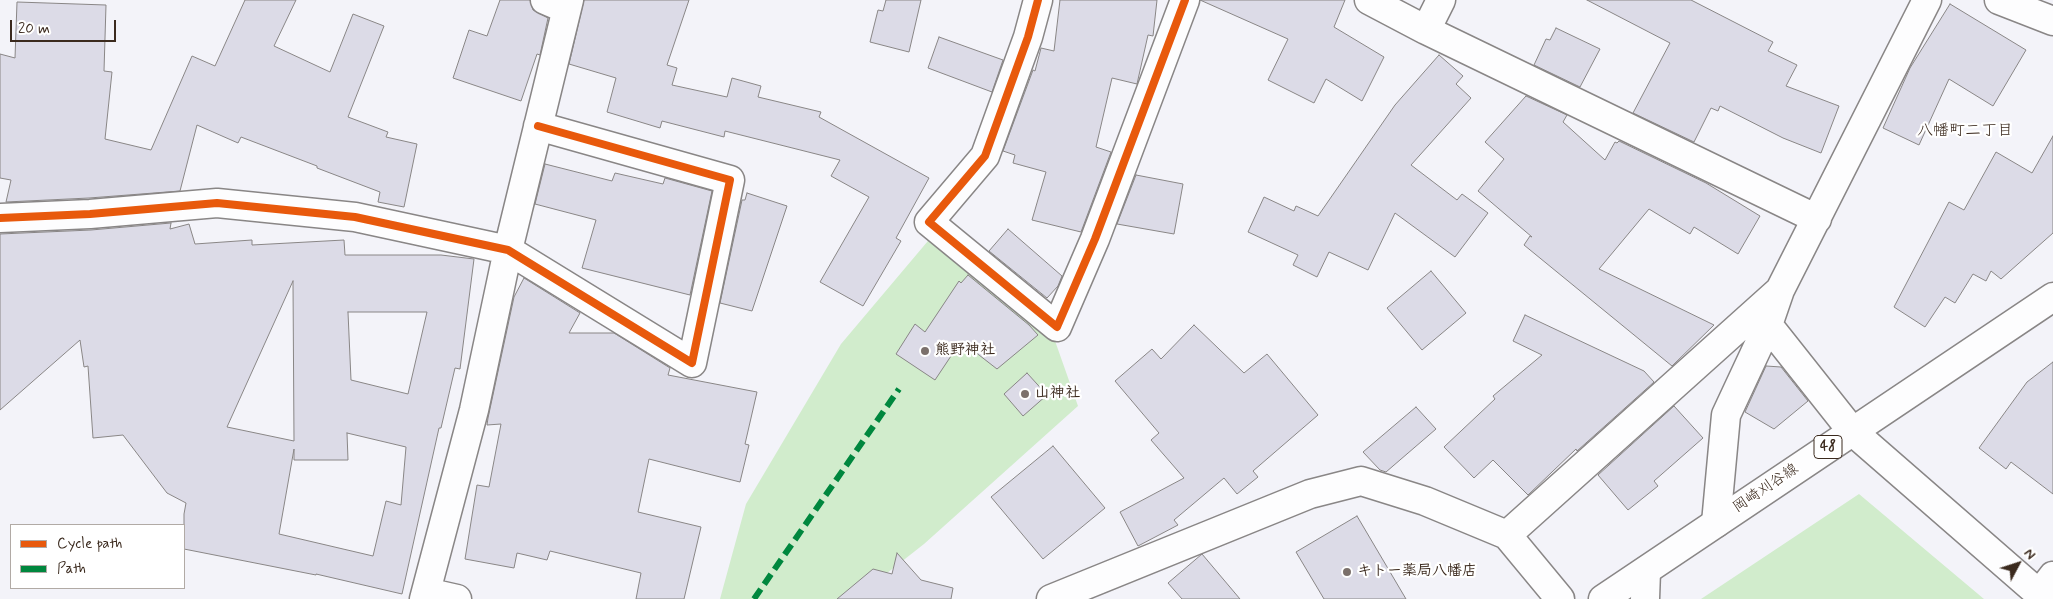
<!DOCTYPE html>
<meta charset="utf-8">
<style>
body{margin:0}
#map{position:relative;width:2053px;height:599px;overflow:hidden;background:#f3f3f9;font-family:Mynerve,sans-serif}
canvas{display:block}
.legend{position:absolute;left:10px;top:524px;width:175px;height:65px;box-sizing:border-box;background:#fff;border:1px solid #b1aaa5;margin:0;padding:6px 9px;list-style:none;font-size:15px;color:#3b2a1e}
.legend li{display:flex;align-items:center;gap:10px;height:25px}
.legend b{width:25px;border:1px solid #b1aaa5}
.north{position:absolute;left:1993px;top:539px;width:50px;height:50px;-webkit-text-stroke:4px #fff;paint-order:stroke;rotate:50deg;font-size:14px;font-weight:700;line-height:20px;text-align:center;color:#3b2a1e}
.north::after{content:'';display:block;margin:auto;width:18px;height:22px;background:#3b2a1e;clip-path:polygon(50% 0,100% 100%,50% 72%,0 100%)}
.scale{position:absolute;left:10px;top:20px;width:106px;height:22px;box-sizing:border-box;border:2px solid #3b2a1e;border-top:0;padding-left:6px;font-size:15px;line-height:18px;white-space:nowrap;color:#3b2a1e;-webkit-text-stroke:4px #fff;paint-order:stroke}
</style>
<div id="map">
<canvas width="2053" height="599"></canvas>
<ul class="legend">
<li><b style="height:6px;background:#e8590c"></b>Cycle path</li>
<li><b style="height:6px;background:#00873e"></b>Path</li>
</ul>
<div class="north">N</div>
<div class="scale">20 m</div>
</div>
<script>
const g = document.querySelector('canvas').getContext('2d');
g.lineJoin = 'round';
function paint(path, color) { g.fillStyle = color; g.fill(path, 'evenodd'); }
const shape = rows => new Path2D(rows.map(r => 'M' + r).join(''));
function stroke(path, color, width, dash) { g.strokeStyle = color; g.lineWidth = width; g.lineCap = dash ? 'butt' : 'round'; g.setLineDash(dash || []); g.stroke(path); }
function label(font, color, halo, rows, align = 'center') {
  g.font = font + ' Mynerve,"Klee One",sans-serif'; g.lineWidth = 4.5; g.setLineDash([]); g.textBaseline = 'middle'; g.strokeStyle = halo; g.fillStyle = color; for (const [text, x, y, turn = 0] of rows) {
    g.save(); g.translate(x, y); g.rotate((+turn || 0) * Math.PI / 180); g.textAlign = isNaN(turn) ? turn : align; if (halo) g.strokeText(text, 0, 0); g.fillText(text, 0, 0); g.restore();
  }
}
const green = shape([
 [933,235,1054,338,1078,406,924,544,854,599,720,599,746,504,841,344],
 [1859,494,1984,599,1701,599]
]);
const building = shape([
 [245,0,296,0,274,46,330,72,353,14,384,26,348,117,388,132,386,137,417,144,404,207,378,202,380,192,317,168,317,166,241,137,238,143,197,125,180,191,89,198,6,202,11,180,0,178,0,54,15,58,17,2,106,5,104,71,112,72,105,139,151,150,192,56,215,66,245,0],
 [500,0,530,0,533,10,548,18,540,55,537,54,521,101,453,78,469,30,487,36,500,0],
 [584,0,689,0,667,65,677,68,672,85,727,97,732,78,761,86,758,97,821,112,819,117,929,178,896,238,901,241,863,306,820,282,869,197,831,176,840,160,725,131,724,137,662,121,660,128,607,112,616,78,569,64,584,0],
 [886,0,921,0,909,52,870,42,878,10,883,11,886,0],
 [1060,0,1157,0,1153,36,1148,35,1137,84,1112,78,1096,147,1111,152,1081,232,1032,220,1046,172,1013,163,1015,155,1003,151,1033,70,1035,71,1041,48,1054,51,1060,0],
 [1200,0,1345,0,1334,27,1384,57,1362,101,1326,79,1314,103,1268,80,1288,39,1200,0],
 [1587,0,1691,0,1773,42,1768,51,1797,65,1786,86,1839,106,1821,153,1783,138,1720,106,1718,111,1711,108,1694,142,1633,113,1670,43,1587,0],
 [1950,4,2026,50,1993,106,1949,79,1919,145,1883,128,1910,68,1950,4],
 [1556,28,1600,49,1580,87,1534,65,1546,39,1550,40,1556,28],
 [939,37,1003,60,992,92,928,68,939,37],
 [1439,55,1463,76,1456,84,1471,98,1411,165,1457,200,1462,194,1488,213,1455,257,1395,213,1368,270,1329,252,1317,277,1293,265,1298,255,1248,232,1264,197,1294,211,1296,206,1318,216,1395,105,1439,55],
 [1526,96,1567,115,1563,122,1605,160,1615,142,1617,143,1619,141,1706,183,1760,216,1738,254,1694,227,1690,234,1649,209,1599,269,1714,325,1672,366,1524,245,1530,236,1532,237,1478,191,1504,159,1485,142,1526,96],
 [2053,136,2053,233,2001,279,1991,271,1986,281,1973,274,1955,303,1945,297,1925,327,1894,307,1949,202,1964,210,1996,152,2032,173,2053,136],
 [545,164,612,181,615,173,663,184,665,178,712,191,690,295,582,268,596,220,535,204,545,164],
 [1136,175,1183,184,1174,234,1117,224,1136,175],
 [747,193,787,206,752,311,720,303,742,200,745,200,747,193],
 [171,223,170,229,189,224,195,244,252,240,252,245,344,240,345,255,441,255,474,259,460,369,455,368,441,428,439,428,402,594,316,574,316,575,184,549,184,514,186,503,167,493,123,435,93,438,88,366,84,367,80,340,0,410,0,234,91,230,171,223],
 [293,281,294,441,227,427,293,281],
 [348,312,427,312,408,394,351,380,348,312],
 [347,433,406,447,401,505,386,501,373,556,279,534,294,449,294,460,348,460,347,433],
 [1008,229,1062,276,1058,286,1047,298,989,251,1008,229],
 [1431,271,1466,313,1422,350,1387,308,1431,271],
 [968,275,1029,325,1038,335,997,369,961,341,935,380,896,354,915,324,925,332,959,281,961,283,968,275],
 [524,278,580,313,569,333,614,333,670,368,668,375,757,392,745,444,749,445,740,482,649,459,638,512,701,527,684,599,636,599,641,573,550,551,547,560,517,553,514,568,465,559,477,485,489,487,501,424,487,425,488,418,514,297,524,278],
 [1525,315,1644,371,1654,382,1577,451,1576,449,1528,495,1493,460,1474,478,1444,447,1495,399,1493,396,1542,355,1513,341,1525,315],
 [1194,325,1244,373,1267,354,1318,415,1253,471,1258,477,1237,494,1224,478,1174,520,1178,525,1138,546,1120,512,1184,478,1151,440,1159,433,1115,381,1152,349,1161,359,1194,325],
 [2053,362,2053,494,2011,462,2006,469,1979,448,2027,382,2053,362],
 [1766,366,1781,367,1808,401,1774,429,1745,412,1766,366],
 [1027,373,1047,395,1023,416,1004,394,1027,373],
 [1674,406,1703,438,1654,481,1658,486,1628,510,1598,475,1674,406],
 [1416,407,1436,429,1386,472,1380,470,1363,452,1416,407],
 [1053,446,1105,508,1043,559,991,497,1053,446],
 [1357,516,1406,599,1324,599,1296,552,1357,516],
 [897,553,921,580,953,588,951,599,837,599,873,569,892,574,897,553],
 [1202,554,1240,599,1182,599,1168,583,1202,554]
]);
const street = shape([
 [545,0,566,9],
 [1038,0,1028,37,985,156,929,222,1057,327,1095,239,1185,0],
 [1369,0,1426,30,1817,219],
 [1999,0,2053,21],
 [1426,30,1441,0],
 [0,218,90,214,217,203,355,217,508,250,692,363,730,180,538,126],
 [1768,325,1852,431],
 [1716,523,1726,415,1768,325,1780,290,1927,0],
 [1507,535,1779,291],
 [426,592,457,599],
 [2039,594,2053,576],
 [424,599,474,410,508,250,569,0],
 [1051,599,1310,494,1361,481,1425,501,1507,535,1560,599],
 [1645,599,1646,571]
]);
const secondary = shape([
 [1852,431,2045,599]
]);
const primary = shape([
 [1603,599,2053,297]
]);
const quiet = shape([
 [754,599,899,389]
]);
const cycleway = shape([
 [1038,0,1028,37,985,156,929,222,1057,327,1095,239,1185,0],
 [0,218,90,214,217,203,355,217,508,250,692,363,730,180,538,126]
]);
const markers = [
 [925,351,5,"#7b706b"],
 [1025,394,5,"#7b706b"],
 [1347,572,5,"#7b706b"]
];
const shields = [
 [1828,447,28]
];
const shieldNames = [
 ["48",1828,447]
];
const poiNames = [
 ["熊野神社",935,351],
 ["山神社",1035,394],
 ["キトー薬局八幡店",1357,572]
];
const streetNames = [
 ["岡崎刈谷線",1766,489,-34]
];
const neighbourhoodNames = [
 ["八幡町二丁目",1965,132]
];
paint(green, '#d1eccc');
paint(building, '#dcdbe7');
stroke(building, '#898686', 1);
stroke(street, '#898686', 31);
stroke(secondary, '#898686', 31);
stroke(primary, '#898686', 31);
stroke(street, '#fdfdfe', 28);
stroke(secondary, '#fdfdfe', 28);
stroke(primary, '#fdfdfe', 28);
stroke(quiet, '#00873e', 6, [12, 6]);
stroke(cycleway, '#e8590c', 8);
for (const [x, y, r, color] of markers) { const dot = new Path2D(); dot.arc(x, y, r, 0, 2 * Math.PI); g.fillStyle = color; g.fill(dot); stroke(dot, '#fff', 2); }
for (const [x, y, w] of shields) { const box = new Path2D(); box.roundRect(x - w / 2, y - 11.5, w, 23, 4); g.fillStyle = '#fff'; g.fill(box); stroke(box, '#3b2a1e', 1); }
label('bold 14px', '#3b2a1e', null, shieldNames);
label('bold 15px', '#3b2a1e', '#fff', poiNames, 'left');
label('15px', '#3b2a1e', '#fff', streetNames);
label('16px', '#3b2a1e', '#fff', neighbourhoodNames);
</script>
